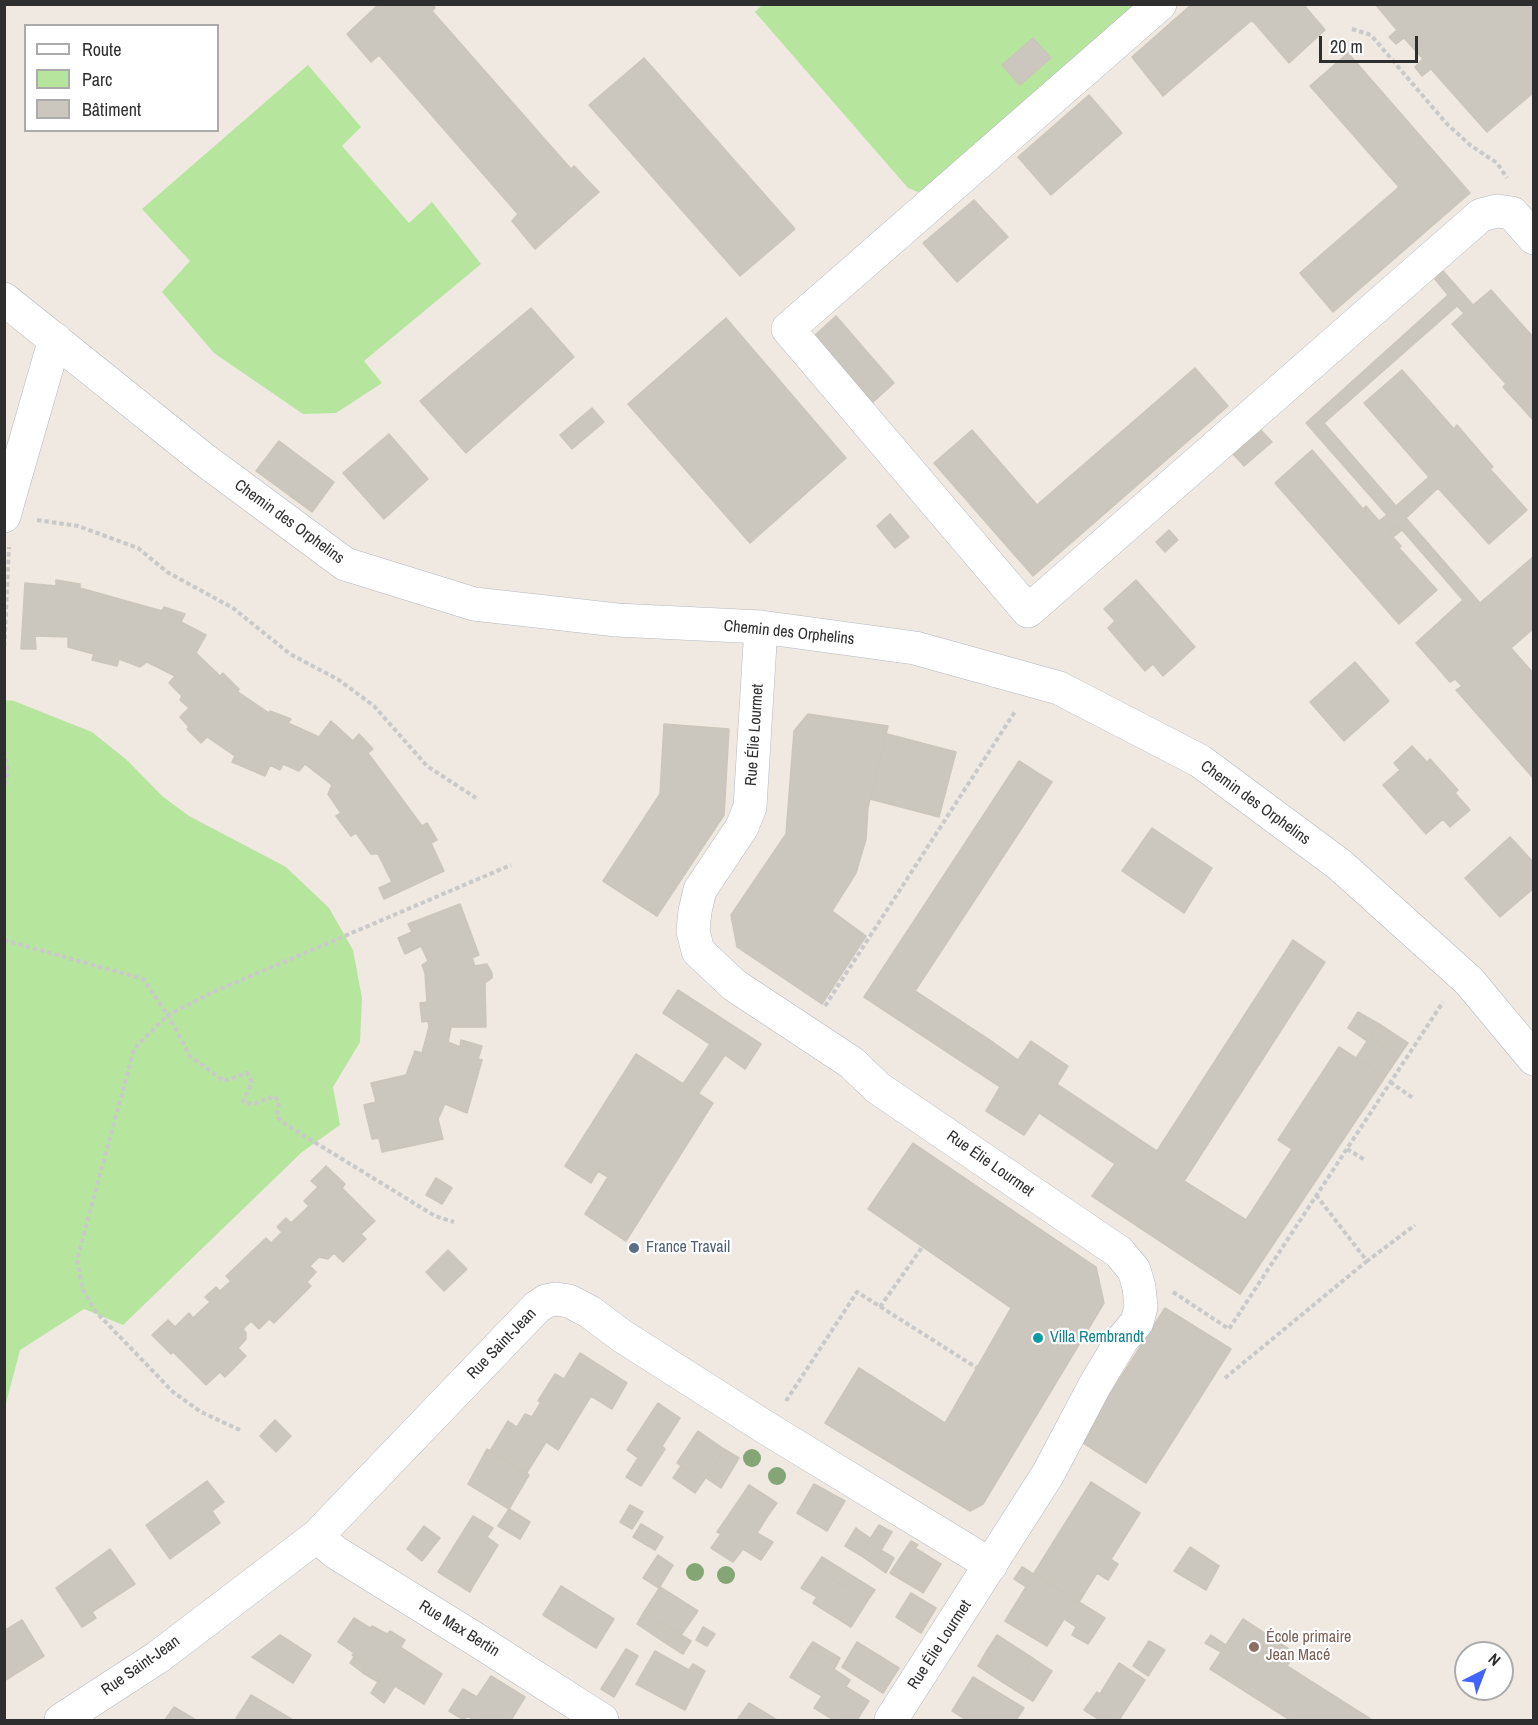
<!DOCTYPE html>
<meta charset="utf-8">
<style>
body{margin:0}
#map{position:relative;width:1538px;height:1725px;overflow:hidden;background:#efe9e1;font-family:"Archivo Narrow",sans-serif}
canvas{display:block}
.frame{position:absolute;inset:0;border:6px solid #2e2e2e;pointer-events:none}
.legend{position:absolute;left:24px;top:24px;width:195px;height:108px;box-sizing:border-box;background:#fff;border:2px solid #ababab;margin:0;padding:8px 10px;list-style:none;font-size:18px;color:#2e2e2e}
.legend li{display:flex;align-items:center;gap:12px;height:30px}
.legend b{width:30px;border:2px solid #ababab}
.north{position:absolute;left:1454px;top:1641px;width:60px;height:60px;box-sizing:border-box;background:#fff;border:2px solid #ababab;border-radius:50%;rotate:42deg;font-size:16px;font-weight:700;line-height:24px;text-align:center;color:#2e2e2e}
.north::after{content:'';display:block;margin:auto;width:21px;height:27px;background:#4264fb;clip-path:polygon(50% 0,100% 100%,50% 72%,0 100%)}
.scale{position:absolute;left:1319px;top:36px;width:99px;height:27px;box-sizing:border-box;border:3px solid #2e2e2e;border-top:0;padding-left:8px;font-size:18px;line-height:21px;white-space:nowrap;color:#2e2e2e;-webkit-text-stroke:4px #fff;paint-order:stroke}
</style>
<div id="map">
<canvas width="1538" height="1725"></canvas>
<div class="frame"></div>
<ul class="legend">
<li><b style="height:8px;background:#fff"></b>Route</li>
<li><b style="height:16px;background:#b6e59e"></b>Parc</li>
<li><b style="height:16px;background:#cbc7bf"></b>Bâtiment</li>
</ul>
<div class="north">N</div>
<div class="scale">20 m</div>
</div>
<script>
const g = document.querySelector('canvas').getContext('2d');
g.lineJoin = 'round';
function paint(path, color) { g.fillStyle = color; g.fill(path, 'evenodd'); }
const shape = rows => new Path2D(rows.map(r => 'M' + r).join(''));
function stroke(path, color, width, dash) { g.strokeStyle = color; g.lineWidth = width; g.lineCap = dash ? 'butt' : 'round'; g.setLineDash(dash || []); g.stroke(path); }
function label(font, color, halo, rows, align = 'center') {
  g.font = font + ' "Archivo Narrow",sans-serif'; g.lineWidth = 4.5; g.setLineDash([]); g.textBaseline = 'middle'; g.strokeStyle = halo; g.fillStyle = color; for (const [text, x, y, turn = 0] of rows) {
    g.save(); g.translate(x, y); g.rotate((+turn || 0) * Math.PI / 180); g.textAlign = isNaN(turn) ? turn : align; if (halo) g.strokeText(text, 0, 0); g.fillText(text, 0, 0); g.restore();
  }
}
const green = shape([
 [763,4,1137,5,928,190,918,192,908,188,755,12],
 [308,65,361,127,342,146,409,223,432,202,481,264,364,361,382,383,336,413,303,414,214,353,162,292,190,261,142,209],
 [5,700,14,701,92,732,128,761,162,796,189,816,286,867,329,908,353,950,362,998,360,1042,333,1087,340,1125,302,1152,123,1325,84,1309,20,1350,5,1407]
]);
const building = shape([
 [379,4,432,4,435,8,432,11,571,169,574,166,599,192,535,249,512,221,518,214,379,55,371,62,347,34,379,4],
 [1192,4,1303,4,1325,30,1289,63,1252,20,1163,96,1132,57,1192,4],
 [1375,4,1534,4,1534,92,1487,132,1431,69,1422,76,1415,67,1423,59,1404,38,1396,44,1389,37,1397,30,1375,4],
 [1033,38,1051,58,1020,85,1002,65,1033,38],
 [1348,53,1470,193,1333,312,1300,273,1399,187,1310,86,1348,53],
 [644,58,795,229,740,276,589,105,644,58],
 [1089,95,1122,133,1051,195,1018,157,1089,95],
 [974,200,1008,237,957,282,923,243,974,200],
 [1443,271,1473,305,1491,290,1534,338,1534,421,1503,387,1506,384,1452,324,1464,313,1457,306,1324,423,1396,506,1429,477,1364,403,1402,370,1454,429,1457,425,1493,467,1490,469,1527,510,1489,544,1438,488,1406,518,1480,603,1534,556,1534,628,1511,648,1534,674,1534,779,1456,690,1462,686,1455,679,1450,682,1416,643,1463,600,1397,524,1388,532,1401,546,1399,548,1437,590,1399,624,1275,483,1312,450,1363,509,1366,506,1379,521,1387,515,1306,423,1448,295,1434,278,1443,271],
 [531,308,574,357,466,453,420,401,531,308],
 [836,316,894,383,872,403,814,336,836,316],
 [726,318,846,458,750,543,628,404,726,318],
 [1195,368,1228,406,1033,576,934,463,972,430,1037,505,1195,368],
 [592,408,604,422,572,449,560,435,592,408],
 [1260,429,1272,442,1244,466,1232,453,1260,429],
 [389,434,428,479,384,519,343,473,389,434],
 [279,441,334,482,312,512,256,471,279,441],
 [890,514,909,537,895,548,877,526,890,514],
 [1397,524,1402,530,1393,537,1388,532,1397,524],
 [1169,530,1178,540,1165,552,1156,542,1169,530],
 [56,580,80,584,80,588,162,611,164,607,185,614,181,622,206,635,196,653,220,676,223,673,239,689,238,692,269,713,270,711,291,719,288,723,319,737,331,721,353,741,359,734,373,749,368,753,422,826,427,823,437,840,431,843,444,871,384,899,379,888,392,882,378,854,371,854,356,833,351,836,336,816,341,813,328,794,332,785,305,764,299,771,283,764,280,770,270,765,265,776,232,762,235,756,207,737,201,743,187,729,189,727,180,717,189,708,180,700,182,696,169,683,175,676,147,662,140,667,119,659,117,666,92,660,94,654,68,647,68,637,35,636,36,649,21,649,25,583,56,586,56,580],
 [1136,580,1195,647,1163,676,1153,664,1145,671,1108,628,1115,621,1104,609,1136,580],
 [1355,662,1389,701,1344,741,1310,702,1355,662],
 [808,714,888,726,868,807,866,839,856,873,832,911,866,936,822,1004,737,947,731,915,786,834,794,731,808,714],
 [664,724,729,729,724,815,657,916,603,881,660,794,664,724],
 [887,734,956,752,939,817,870,799,887,734],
 [1412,746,1427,762,1430,759,1458,790,1455,793,1470,810,1450,827,1443,819,1426,834,1383,785,1400,770,1394,763,1412,746],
 [1019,761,1052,782,915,991,994,1043,976,1071,864,997,1019,761],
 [1152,828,1212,868,1184,913,1122,871,1152,828],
 [1510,837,1534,863,1534,888,1500,917,1465,878,1510,837],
 [460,904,479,955,472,958,475,966,487,964,492,973,492,978,485,983,486,1027,451,1027,448,1042,460,1047,461,1040,482,1046,478,1059,482,1060,467,1113,445,1104,438,1119,443,1139,382,1152,379,1138,372,1139,364,1105,376,1102,371,1083,406,1075,415,1051,422,1053,429,1027,428,1021,422,1022,420,1003,427,1002,425,973,422,965,428,961,421,946,405,954,398,938,412,932,408,924,460,904],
 [1293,940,1325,962,1184,1181,1246,1220,1292,1149,1278,1140,1339,1047,1385,1077,1240,1294,1092,1196,1115,1164,1039,1113,1024,1135,986,1111,1000,1087,976,1071,994,1043,1018,1060,1031,1041,1068,1066,1057,1084,1157,1151,1293,940],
 [678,990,761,1044,745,1069,725,1055,698,1094,683,1084,710,1044,663,1013,678,990],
 [1358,1012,1379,1024,1367,1041,1348,1028,1358,1012],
 [1379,1024,1408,1043,1399,1056,1370,1037,1379,1024],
 [1370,1037,1399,1056,1385,1077,1356,1058,1370,1037],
 [636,1054,713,1103,626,1241,585,1214,608,1177,598,1171,591,1183,565,1166,636,1054],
 [913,1143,1096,1267,1104,1303,983,1504,970,1511,825,1423,859,1368,945,1423,1011,1308,868,1209,913,1143],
 [326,1166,345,1184,342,1188,375,1221,361,1234,366,1239,343,1262,334,1253,328,1259,319,1257,310,1266,316,1272,307,1282,311,1286,274,1323,269,1319,259,1329,251,1321,243,1329,246,1333,246,1339,238,1348,246,1356,225,1377,220,1372,206,1385,173,1352,171,1354,152,1335,168,1320,175,1327,189,1313,193,1318,210,1302,205,1297,216,1287,220,1291,231,1281,226,1276,266,1238,271,1243,282,1232,277,1227,286,1218,291,1223,309,1206,304,1201,318,1187,311,1181,326,1166],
 [436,1178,452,1188,442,1204,426,1195,436,1178],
 [448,1250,467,1269,444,1291,426,1272,448,1250],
 [1165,1308,1231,1349,1146,1483,1080,1441,1165,1308],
 [580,1353,627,1383,612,1409,591,1396,558,1450,546,1442,526,1474,490,1451,508,1421,517,1427,525,1414,532,1417,541,1402,538,1401,555,1374,564,1379,580,1353],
 [658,1403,680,1418,662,1446,665,1449,641,1486,626,1477,638,1458,627,1450,658,1403],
 [275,1420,291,1436,276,1452,260,1436,275,1420],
 [698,1431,724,1449,704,1480,677,1463,698,1431],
 [487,1449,529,1475,509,1509,468,1484,487,1449],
 [724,1449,739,1458,721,1488,706,1478,724,1449],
 [681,1466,704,1480,695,1493,673,1478,681,1466],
 [207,1481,224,1502,212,1511,220,1523,170,1559,146,1525,207,1481],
 [1091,1482,1140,1513,1111,1559,1118,1564,1108,1580,1097,1573,1079,1602,1034,1573,1091,1482],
 [814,1484,845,1501,827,1531,797,1513,814,1484],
 [749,1485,777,1503,767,1517,739,1500,749,1485],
 [739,1500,767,1517,757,1533,773,1542,761,1560,743,1549,733,1562,711,1548,721,1534,717,1532,739,1500],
 [630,1505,643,1512,632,1529,620,1522,630,1505],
 [509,1509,530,1522,520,1539,498,1526,509,1509],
 [473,1516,493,1528,487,1537,498,1545,473,1586,458,1576,454,1582,438,1572,473,1516],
 [641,1524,663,1537,655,1550,633,1537,641,1524],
 [879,1525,892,1532,881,1550,894,1558,886,1573,860,1555,879,1525],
 [424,1526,440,1538,422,1561,407,1549,424,1526],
 [856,1528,870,1538,860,1555,845,1546,856,1528],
 [911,1541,918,1545,915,1548,936,1561,917,1589,890,1573,911,1541],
 [1190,1547,1219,1566,1212,1579,1182,1559,1190,1547],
 [110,1549,135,1584,78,1621,56,1588,110,1549],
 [658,1555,673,1565,659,1588,643,1578,658,1555],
 [822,1557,838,1567,831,1578,868,1600,851,1627,813,1603,817,1597,801,1588,822,1557],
 [1182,1559,1212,1579,1206,1590,1174,1571,1182,1559],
 [936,1561,941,1564,923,1593,917,1589,936,1561],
 [838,1567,875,1590,868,1600,831,1578,838,1567],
 [1022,1567,1105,1618,1088,1644,1072,1635,1076,1627,1064,1619,1047,1646,1005,1621,1026,1587,1014,1579,1022,1567],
 [458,1576,473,1586,470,1592,454,1582,458,1576],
 [561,1586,614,1619,596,1648,543,1615,561,1586],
 [660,1587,698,1611,681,1635,644,1612,660,1587],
 [911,1593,936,1608,921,1633,896,1617,911,1593],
 [92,1612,96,1618,82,1627,78,1621,92,1612],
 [644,1612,660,1622,652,1634,637,1624,644,1612],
 [354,1618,370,1628,372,1626,387,1634,390,1631,405,1640,378,1682,363,1673,367,1666,352,1655,354,1653,338,1642,354,1618],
 [1243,1619,1272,1638,1240,1688,1210,1669,1243,1619],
 [22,1620,44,1656,4,1681,4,1631,22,1620],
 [660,1622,683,1636,675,1649,652,1634,660,1622],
 [703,1627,715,1634,707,1646,696,1640,703,1627],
 [280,1635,311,1655,293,1683,252,1657,280,1635],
 [997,1635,1034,1659,1015,1690,984,1670,993,1656,986,1652,997,1635],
 [1211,1635,1226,1645,1221,1652,1205,1643,1211,1635],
 [683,1636,691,1641,683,1654,675,1649,683,1636],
 [1272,1638,1295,1653,1287,1666,1372,1720,1290,1720,1240,1688,1272,1638],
 [1149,1641,1165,1650,1148,1676,1133,1666,1149,1641],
 [813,1642,840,1658,837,1664,809,1647,813,1642],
 [857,1642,899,1668,883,1693,842,1667,857,1642],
 [400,1647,442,1674,424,1704,395,1686,384,1703,371,1693,400,1647],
 [809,1647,837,1664,834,1669,850,1680,846,1687,869,1701,857,1720,834,1720,814,1708,822,1696,790,1677,809,1647],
 [626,1649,638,1656,614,1697,601,1689,626,1649],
 [655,1651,689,1670,693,1664,705,1671,685,1710,636,1684,655,1651],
 [986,1652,993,1656,984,1670,978,1666,986,1652],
 [354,1657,367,1666,363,1673,350,1663,354,1657],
 [1034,1659,1052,1671,1033,1701,1015,1690,1034,1659],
 [1119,1663,1145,1680,1119,1720,1100,1720,1084,1710,1097,1692,1100,1694,1119,1663],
 [491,1676,525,1697,511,1720,475,1720,467,1716,464,1720,449,1711,463,1689,477,1697,491,1676],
 [973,1677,1024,1708,1016,1720,967,1720,952,1711,973,1677],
 [251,1695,293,1720,235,1720,251,1695],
 [749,1703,777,1720,737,1720,749,1703],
 [174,1707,196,1720,165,1720,174,1707]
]);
const path = shape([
 [1352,29,1371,35,1446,123,1470,145,1497,163,1507,178],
 [37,520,78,526,138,548,167,572,233,608,290,654,339,680,374,706,427,766,476,798],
 [4,654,9,547],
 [4,751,8,771,4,788],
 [4,940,143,979,168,1015,190,1056,224,1081,247,1073,252,1082,243,1102,253,1104,275,1096,279,1102,277,1117,285,1124,435,1216,454,1222],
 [825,1006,1016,710],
 [1390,1082,1413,1098],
 [1347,1149,1365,1160],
 [1316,1195,1367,1261,1415,1225],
 [1173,1292,1229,1329,1443,1002],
 [880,1307,923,1246],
 [1225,1378,1367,1261],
 [786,1401,857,1292,977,1368],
 [240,1430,201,1412,173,1392,96,1312,83,1290,77,1260,134,1049,168,1015,211,993,511,865]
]);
const minor = shape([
 [1160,4,788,329,1028,611,1481,215,1497,211,1512,213,1534,238],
 [4,299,202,458,345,564,474,604,617,620,761,627,915,648,1059,688,1200,761,1340,865,1469,981,1534,1059],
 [4,516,55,339],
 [761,627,750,807,742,827,700,890,695,911,693,931,698,951,734,985,852,1063,878,1088,1119,1252,1134,1270,1139,1287,1141,1307,1137,1322,1122,1340,1095,1385,1048,1474,891,1720],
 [317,1536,335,1552,480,1642,602,1720],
 [61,1720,158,1657,317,1536,537,1307,546,1301,556,1299,569,1301,590,1312,622,1336,768,1429,991,1565]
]);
const trees = [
 [752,1458],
 [777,1476],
 [695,1572],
 [726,1575]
];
const markers = [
 [634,1248,6,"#5c6f8a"],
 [1038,1338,6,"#0f9aa8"],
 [1254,1647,6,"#8d6e63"]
];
const streetNames = [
 ["Chemin des Orphelins",289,522,36],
 ["Chemin des Orphelins",789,633,6],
 ["Rue Élie Lourmet",755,735,-86],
 ["Chemin des Orphelins",1255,803,36],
 ["Rue Élie Lourmet",990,1164,35],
 ["Rue Saint-Jean",502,1344,-46],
 ["Rue Max Bertin",459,1629,32],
 ["Rue Élie Lourmet",940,1645,-57],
 ["Rue Saint-Jean",141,1666,-35]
];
const serviceNames = [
 ["France Travail",646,1248]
];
const cultureNames = [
 ["Villa Rembrandt",1050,1338]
];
const educationNames = [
 ["École primaire",1266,1638],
 ["Jean Macé",1266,1656]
];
paint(green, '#b6e59e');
paint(building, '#cbc7bf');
stroke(building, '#cbc5ba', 1.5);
stroke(minor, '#b4b7c1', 34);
stroke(path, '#c9c9c9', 4, [4.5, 3]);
stroke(minor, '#fff', 33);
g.fillStyle = '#84a574';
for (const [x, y] of trees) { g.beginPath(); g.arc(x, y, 9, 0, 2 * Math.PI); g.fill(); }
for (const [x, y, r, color] of markers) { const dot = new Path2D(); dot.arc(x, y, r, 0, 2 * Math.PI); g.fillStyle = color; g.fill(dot); stroke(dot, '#fff', 2); }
label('16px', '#2e2e2e', '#fff', streetNames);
label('16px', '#4e5e75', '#fff', serviceNames, 'left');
label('16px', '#0d838f', '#fff', cultureNames, 'left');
label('16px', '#785e54', '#fff', educationNames, 'left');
</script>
